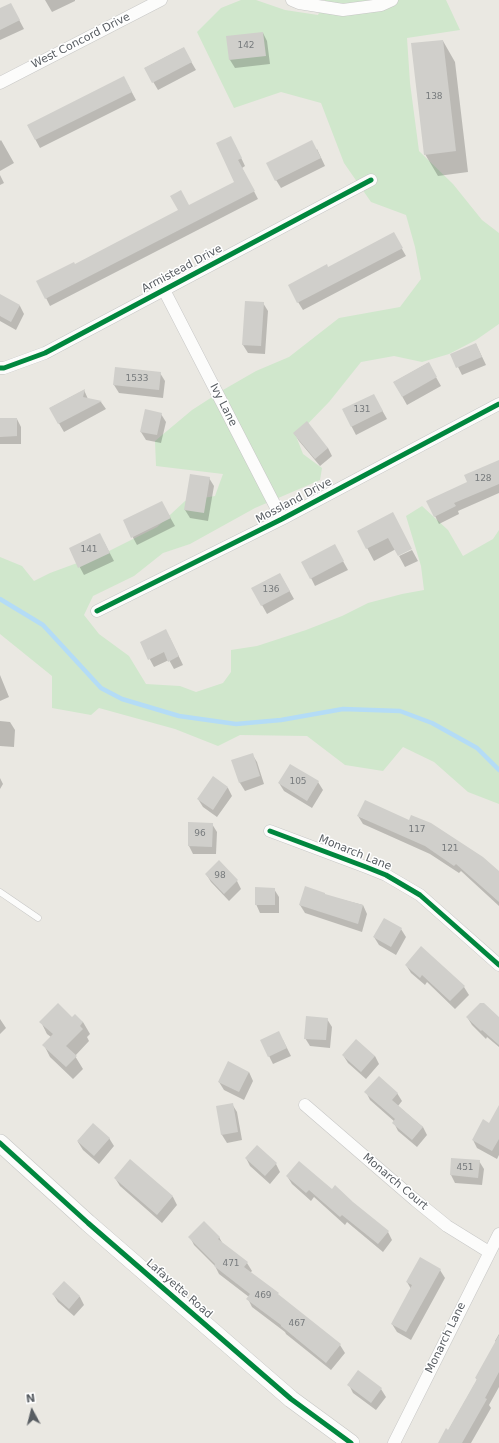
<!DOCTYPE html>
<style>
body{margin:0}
#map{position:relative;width:499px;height:1443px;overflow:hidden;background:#eae8e2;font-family:"DejaVu Sans",sans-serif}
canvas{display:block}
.north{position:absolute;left:12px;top:1391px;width:40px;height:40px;-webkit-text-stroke:3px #fff;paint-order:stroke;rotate:353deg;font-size:11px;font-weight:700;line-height:16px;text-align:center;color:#585d62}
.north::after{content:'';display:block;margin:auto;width:14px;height:18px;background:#585d62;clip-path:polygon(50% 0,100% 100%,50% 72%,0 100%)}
</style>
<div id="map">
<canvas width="499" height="1443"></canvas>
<div class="north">N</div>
</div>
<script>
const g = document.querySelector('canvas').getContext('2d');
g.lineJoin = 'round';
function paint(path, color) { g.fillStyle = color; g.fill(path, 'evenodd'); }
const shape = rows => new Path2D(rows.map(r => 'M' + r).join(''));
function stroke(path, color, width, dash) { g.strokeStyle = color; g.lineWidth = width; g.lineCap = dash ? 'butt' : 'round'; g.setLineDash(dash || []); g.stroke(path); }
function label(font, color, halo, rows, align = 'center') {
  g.font = font + ' "DejaVu Sans",sans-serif'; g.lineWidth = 3; g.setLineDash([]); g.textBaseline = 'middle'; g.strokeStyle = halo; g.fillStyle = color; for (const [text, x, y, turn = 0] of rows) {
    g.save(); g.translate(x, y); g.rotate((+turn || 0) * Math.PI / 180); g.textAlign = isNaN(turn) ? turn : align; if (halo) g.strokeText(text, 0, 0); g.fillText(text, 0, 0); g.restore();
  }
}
const green = shape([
 [241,0,256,0,285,10,318,15,325,0,446,0,460,30,407,38,410,83,419,151,453,184,482,220,499,233,499,324,476,340,449,354,422,362,394,356,361,362,329,402,296,436,303,454,322,468,320,480,255,508,190,544,163,553,134,576,93,596,84,615,99,634,129,656,146,684,180,686,196,692,223,683,231,672,231,650,257,646,306,630,342,616,368,603,402,594,424,590,421,566,406,516,422,506,448,530,463,556,493,539,499,530,499,804,468,792,434,762,403,747,383,771,345,765,307,736,240,735,218,746,175,729,99,708,91,715,52,708,52,676,0,634,0,557,22,566,34,581,50,573,107,552,157,527,185,501,215,496,223,474,156,466,155,441,192,410,223,390,256,371,289,357,339,318,400,307,421,279,415,247,406,215,371,202,344,163,321,103,281,92,234,108,197,32,221,8]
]);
const shadow = shape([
 [45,0,75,0,75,1,52,12],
 [0,9,15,12,24,29,0,40],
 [263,33,267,41,270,64,235,68,230,60,227,37],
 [443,41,455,62,468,172,438,176,425,154],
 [183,48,196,70,158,90,145,68],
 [128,85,136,100,40,148,28,126],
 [1,140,14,163,0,171,0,141],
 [235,145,245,166,242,168,258,199,50,306,46,298,189,206,236,182],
 [317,149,325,166,281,188,276,180],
 [0,175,4,183,0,185],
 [398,242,406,256,303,310,298,302,328,268],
 [0,295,20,306,24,314,16,330,0,321],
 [263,303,268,311,265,354,248,353,243,345],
 [476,344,486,365,462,375,452,355],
 [428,363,441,386,407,405,394,382],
 [160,373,165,381,163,398,119,393,114,385],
 [84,390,88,399,101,402,106,409,64,432,50,408],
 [378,403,387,419,356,435,343,410],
 [161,414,166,422,161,443,146,440,141,432],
 [0,419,17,419,21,427,21,444,0,444],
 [294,433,328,448,332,456,320,466,299,441],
 [499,461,499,493,458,511,459,514,439,524,435,516,468,482],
 [209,478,214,486,208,521,190,518,185,510],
 [166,510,175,526,137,545,124,521],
 [393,514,396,549,374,561,358,531],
 [104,542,114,561,84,575,70,549],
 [412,550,418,561,405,567,399,556],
 [339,554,348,570,315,586,311,578],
 [280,574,294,599,267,614,253,589],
 [170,638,183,665,174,669,169,660,154,667,141,643],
 [0,675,9,697,0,701],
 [0,721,10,722,15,730,14,747,0,746,0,748],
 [252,754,257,762,264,784,245,791,240,783,233,761],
 [0,778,3,784,0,789],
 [213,778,228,788,232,796,217,817,203,807,198,799],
 [318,782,323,790,312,808,284,791,279,783],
 [358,816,499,873,499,906,461,871,459,873,430,854,363,824],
 [212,824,217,832,216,854,193,854,189,846],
 [206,874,237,881,241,889,229,901,211,882],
 [306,887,325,895,363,905,367,914,362,932,305,913,300,905],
 [274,889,279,897,279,913,260,913,256,904],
 [401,929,406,937,396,955,379,945,374,937],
 [421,948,464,987,469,995,455,1009,427,982,425,985,411,973,406,965],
 [467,1017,499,1017,499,1047,487,1037,486,1039,472,1025],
 [72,1018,83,1022,90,1034,87,1037,89,1041,75,1056,83,1069,73,1079,50,1057,44,1045,51,1037,47,1034,41,1022],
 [0,1019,6,1028,0,1034],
 [327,1019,332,1027,330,1048,310,1046,305,1038],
 [283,1040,291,1056,273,1064,269,1056],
 [343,1055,375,1056,379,1064,366,1079,348,1063],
 [249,1072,253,1081,244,1100,224,1090,219,1082],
 [366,1092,397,1093,402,1101,398,1106,423,1127,427,1135,417,1147,398,1131,394,1123,395,1122,370,1100],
 [232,1104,237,1112,242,1140,227,1143,222,1135,217,1107],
 [499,1107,499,1155,497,1159,477,1148,473,1140,490,1124],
 [109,1138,114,1146,99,1164,83,1150,78,1142],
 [246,1158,276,1164,280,1172,270,1184,250,1166],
 [130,1160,173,1197,177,1205,162,1223,120,1186,115,1178],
 [479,1161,484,1169,482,1185,455,1183,451,1175],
 [287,1176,332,1191,388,1232,392,1240,383,1252,347,1222,345,1225,314,1197,311,1201,292,1184],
 [190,1237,219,1237,224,1246,247,1263,252,1271,250,1273,340,1345,345,1353,331,1370,286,1334,285,1332,252,1307,248,1299,249,1297,219,1274,215,1266,194,1245],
 [440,1270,445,1278,411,1340,397,1332,392,1324,411,1289,407,1282],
 [64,1283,80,1297,84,1305,74,1316,58,1302,53,1294],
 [499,1334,499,1387,489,1405,491,1408,471,1443,439,1443,448,1431,477,1380,476,1378,496,1342,495,1341],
 [349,1385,381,1389,386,1397,376,1410,353,1393]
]);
const stream = shape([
 [0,599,43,625,101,688,122,699,179,716,236,724,281,720,343,709,400,711,432,723,477,748,499,770]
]);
const building = shape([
 [11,3,20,20,0,30,0,8],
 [263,32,266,56,229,60,226,36],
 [443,40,456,151,424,155,411,43],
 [184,47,192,62,152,83,144,68],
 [124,76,132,92,35,140,27,125],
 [231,136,242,158,238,160,255,191,45,299,36,281,74,262,75,264,178,210,170,196,181,190,189,205,234,182,216,143],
 [312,140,321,158,275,181,266,163],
 [394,232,403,248,297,303,288,285,327,264,328,267],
 [0,294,20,305,11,322,0,316],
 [245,301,264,302,261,346,242,345],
 [476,343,482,357,456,368,450,354],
 [429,362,437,377,402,397,393,382],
 [115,367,161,372,159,390,113,385],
 [85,389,83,397,102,401,58,424,49,408],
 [374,394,383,411,351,427,342,409],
 [145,409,162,413,157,435,140,432],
 [0,418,17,418,17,436,0,437],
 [307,421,328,448,315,459,293,433],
 [499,460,499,484,454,503,456,506,434,517,426,501,467,482,464,475],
 [190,474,210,477,204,513,184,510],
 [162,501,171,518,131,538,123,520],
 [393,512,412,549,398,556,388,538,366,549,357,531],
 [100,533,110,553,78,568,69,548],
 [335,544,344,561,310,579,301,562],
 [280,573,290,591,261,606,251,588],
 [166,629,179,656,168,662,164,652,148,660,140,642],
 [253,753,260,776,239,783,231,760],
 [290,764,319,781,307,801,278,783],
 [213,776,228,787,213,810,197,799],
 [365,800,409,820,411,815,431,823,483,857,499,871,499,902,456,864,454,866,425,846,357,816],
 [188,822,213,823,212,847,188,846],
 [219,860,238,880,224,894,205,874],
 [305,886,325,893,325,894,363,905,358,924,299,905],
 [255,887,275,888,275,905,255,905],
 [384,918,402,928,391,947,373,937],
 [421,946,465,986,450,1001,422,975,420,978,405,965],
 [58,1003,72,1017,75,1014,83,1022,80,1026,83,1029,66,1046,77,1056,66,1067,42,1045,53,1034,39,1022],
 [480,1003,484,1003,499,1017,499,1045,482,1030,481,1031,466,1017],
 [306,1016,328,1018,326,1040,304,1039],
 [279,1031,287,1048,268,1057,260,1040],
 [356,1039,375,1056,361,1072,342,1055],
 [228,1061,249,1072,239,1092,218,1082],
 [379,1076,398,1093,392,1100,423,1127,412,1140,392,1123,395,1119,364,1092],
 [233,1103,238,1132,221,1135,216,1106],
 [499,1105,499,1139,492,1151,472,1140,483,1119,489,1123],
 [93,1123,110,1138,94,1156,77,1141],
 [257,1145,277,1163,265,1176,245,1158],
 [451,1158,480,1160,478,1178,450,1175],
 [130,1159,173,1196,157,1215,114,1178],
 [299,1161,332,1189,335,1185,353,1202,389,1231,378,1244,342,1215,340,1217,309,1190,306,1193,286,1176],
 [204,1221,220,1237,218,1239,248,1262,244,1267,279,1293,278,1294,341,1344,326,1363,281,1326,281,1325,246,1299,250,1294,214,1266,215,1264,188,1237],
 [420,1257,441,1269,406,1332,391,1324,412,1285,406,1282],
 [64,1281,80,1296,69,1309,52,1294],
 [499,1335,499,1372,485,1398,487,1399,462,1443,438,1443,446,1428,448,1430,477,1379,475,1378],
 [358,1370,382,1388,371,1403,347,1385]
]);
const lane = shape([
 [0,892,38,918]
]);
const street = shape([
 [292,0,299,3,343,10,381,5,392,0],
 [0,83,161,0],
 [164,290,282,519],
 [0,368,4,368,45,353,371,180],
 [97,611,282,519,499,404],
 [270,831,366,867,386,875,420,895,499,965],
 [305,1105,415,1200,447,1226,489,1252],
 [394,1443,499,1234]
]);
const secondary = shape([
 [0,1143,88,1223,291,1399,351,1443]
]);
const cycleway = shape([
 [0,368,4,368,45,353,371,180],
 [97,611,282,519,499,404],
 [270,831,366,867,386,875,420,895,499,965],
 [0,1143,88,1223,291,1399,351,1443]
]);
const numberNames = [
 ["142",246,46],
 ["138",434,97],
 ["1533",137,379],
 ["131",362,410],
 ["128",483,479],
 ["141",89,550],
 ["136",271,590],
 ["105",298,782],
 ["117",417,830],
 ["96",200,834],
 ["121",450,849],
 ["98",220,876],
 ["451",465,1168],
 ["471",231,1264],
 ["469",263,1296],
 ["467",297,1324]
];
const streetNames = [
 ["West Concord Drive",81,41,-27],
 ["Armistead Drive",182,269,-28],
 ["Ivy Lane",223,405,63],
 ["Mossland Drive",294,501,-28],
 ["Monarch Lane",355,853,22],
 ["Monarch Court",395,1182,40],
 ["Lafayette Road",179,1289,41],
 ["Monarch Lane",446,1338,-64]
];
paint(green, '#d0e7cc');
paint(shadow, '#0003');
stroke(stream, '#b4dcf6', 4.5);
paint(building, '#d0cfcb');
stroke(lane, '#c7c7c6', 7);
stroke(street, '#c7c7c6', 13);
stroke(secondary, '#c5c6c4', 18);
stroke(lane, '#fcfcfb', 6);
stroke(street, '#fcfcfb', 12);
stroke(secondary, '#fcfcfb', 17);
stroke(cycleway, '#00873e', 5);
label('9px', '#777b7d', null, numberNames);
label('11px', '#585d62', '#fff', streetNames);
</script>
